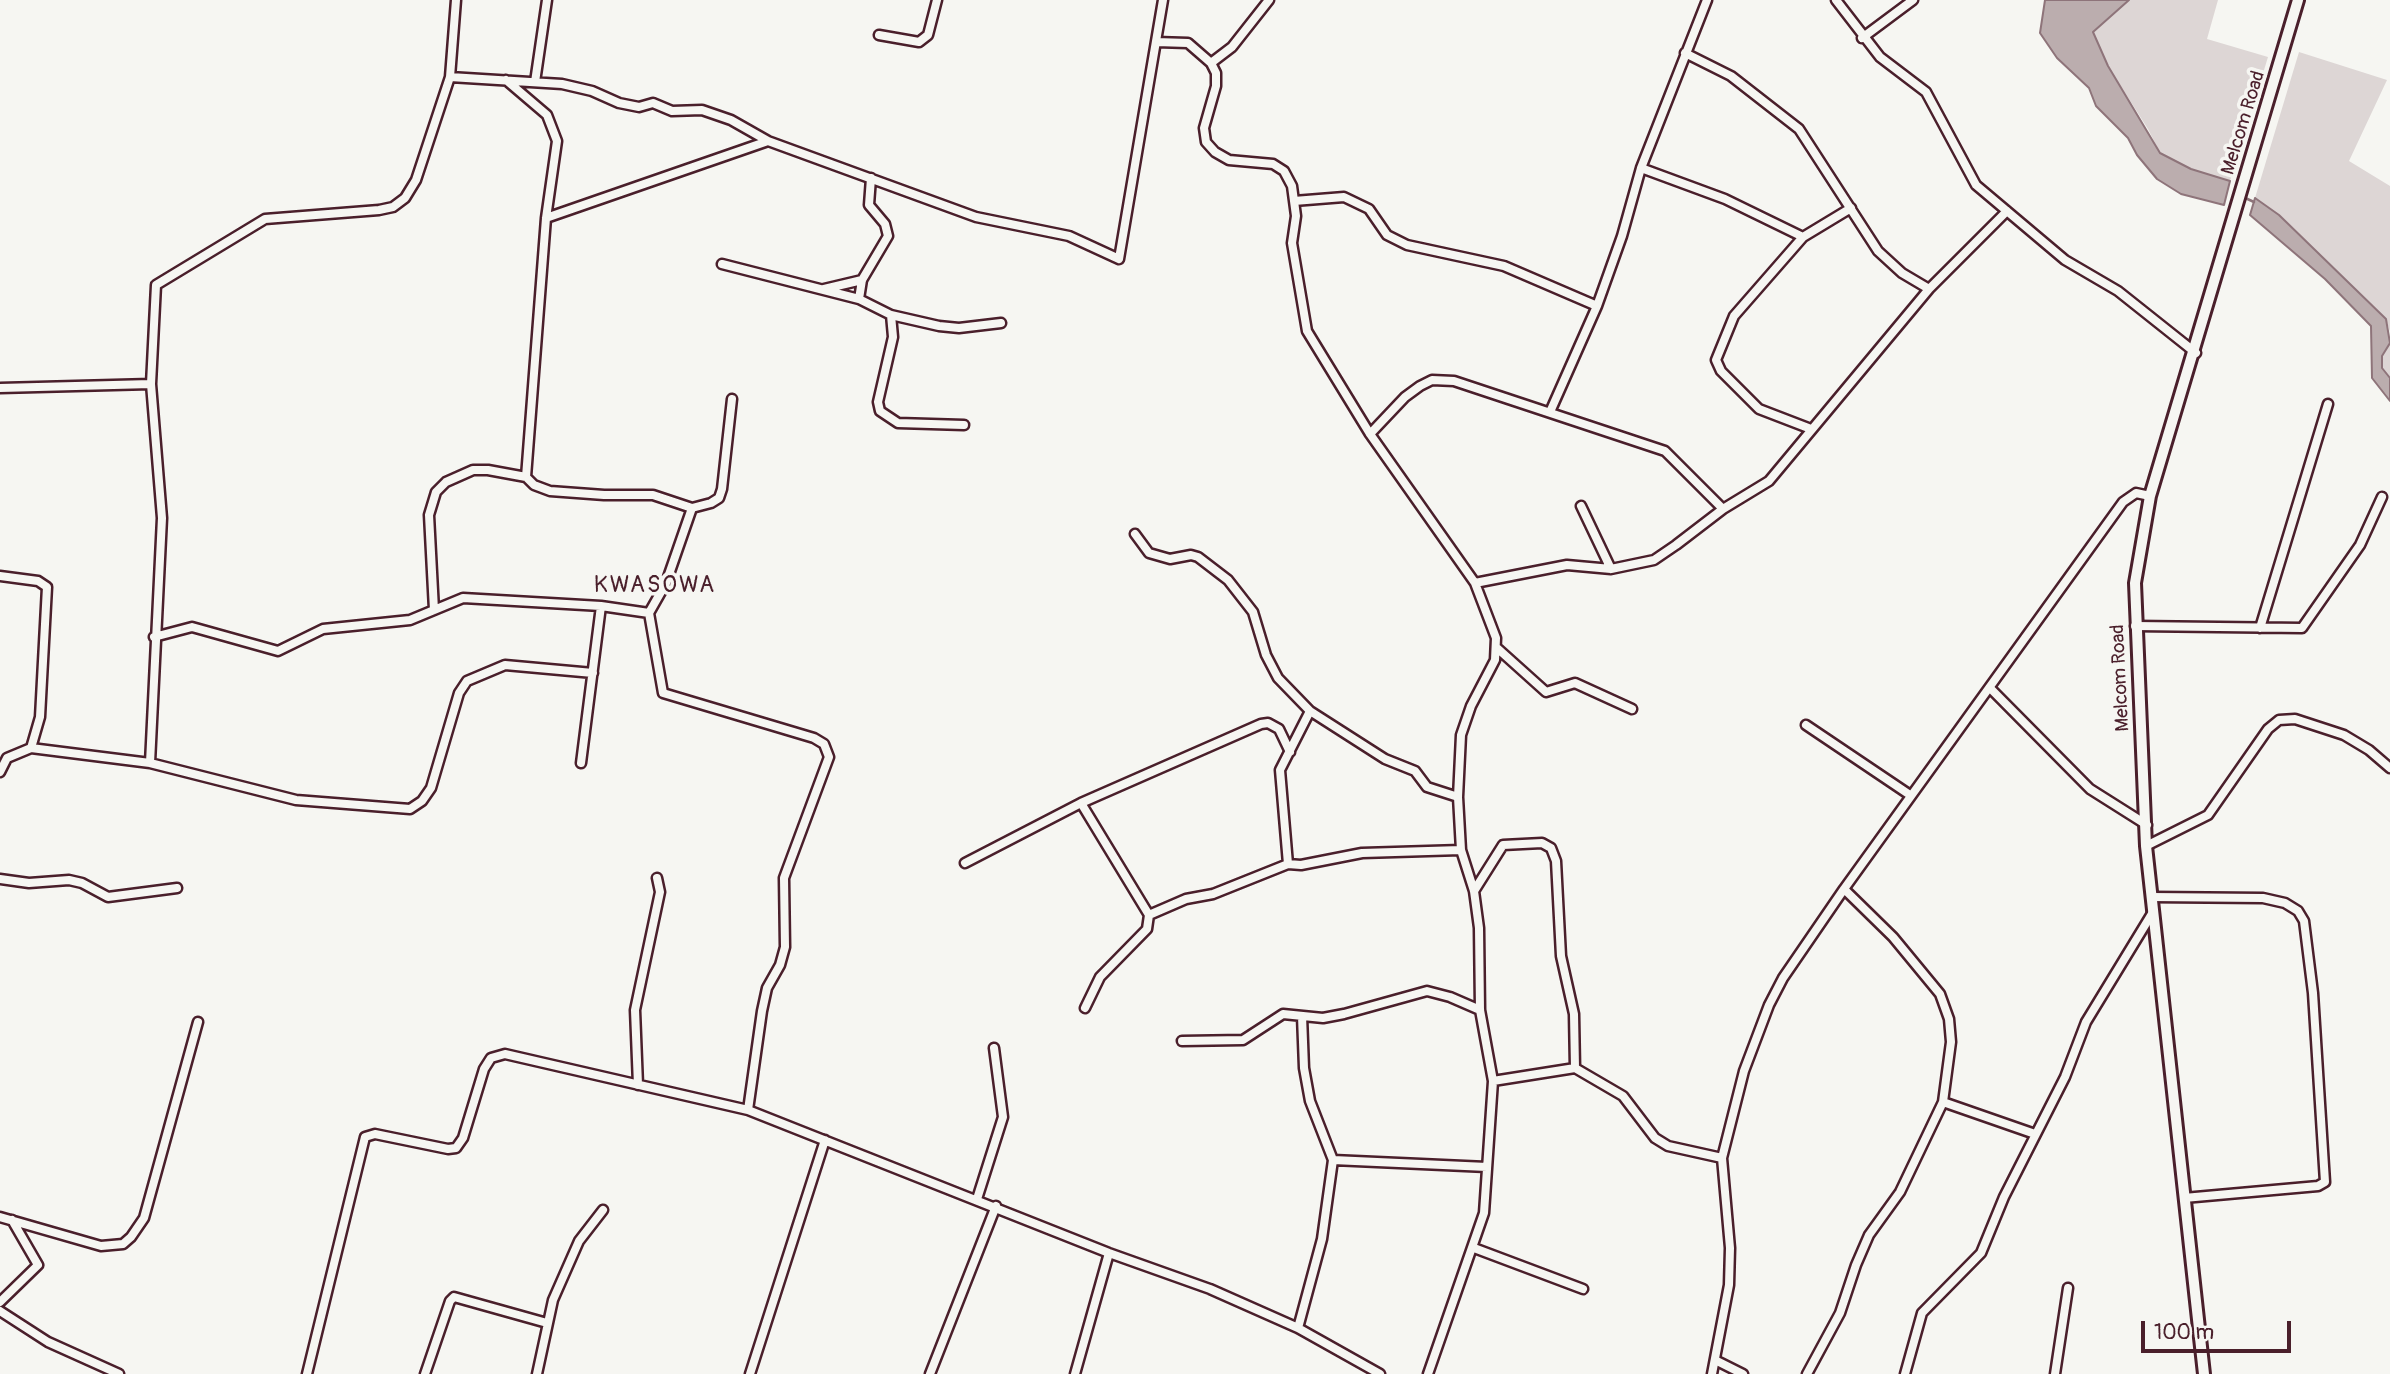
<!DOCTYPE html>
<style>
body{margin:0}
#map{position:relative;width:2390px;height:1374px;overflow:hidden;background:#f6f6f2;font-family:Pangolin,sans-serif}
canvas{display:block}
.scale{position:absolute;left:2141px;top:1321px;width:150px;height:32px;box-sizing:border-box;border:4px solid #4a1f2b;border-top:0;padding-left:9px;font-size:21px;line-height:24px;white-space:nowrap;color:#4a1f2b;-webkit-text-stroke:5px #f6f6f2;paint-order:stroke}
</style>
<div id="map">
<canvas width="2390" height="1374"></canvas>
<div class="scale">100 m</div>
</div>
<script>
const g = document.querySelector('canvas').getContext('2d');
g.lineJoin = 'round';
function paint(path, color) { g.fillStyle = color; g.fill(path, 'evenodd'); }
const shape = rows => new Path2D(rows.map(r => 'M' + r).join(''));
function stroke(path, color, width, dash) { g.strokeStyle = color; g.lineWidth = width; g.lineCap = dash ? 'butt' : 'round'; g.setLineDash(dash || []); g.stroke(path); }
function label(font, color, halo, rows, align = 'center') {
  g.font = font + ' Pangolin,sans-serif'; g.lineWidth = 7; g.setLineDash([]); g.textBaseline = 'middle'; g.strokeStyle = halo; g.fillStyle = color; for (const [text, x, y, turn = 0] of rows) {
    g.save(); g.translate(x, y); g.rotate((+turn || 0) * Math.PI / 180); g.textAlign = isNaN(turn) ? turn : align; if (halo) g.strokeText(text, 0, 0); g.fillText(text, 0, 0); g.restore();
  }
}
const green = shape([
 [2129,0,2218,0,2207,39,2268,57,2230,181,2191,169,2160,153,2148,129,2108,66,2093,32],
 [2299,52,2387,80,2349,161,2390,186,2390,332,2386,319,2279,215,2255,198],
 [2390,343,2390,378,2382,368,2382,356]
]);
const water = shape([
 [2045,0,2129,0,2093,32,2108,66,2160,153,2191,169,2230,181,2224,205,2181,194,2157,179,2137,155,2128,138,2096,106,2089,88,2057,58,2040,33,2045,0],
 [2255,198,2279,215,2386,319,2390,343,2382,356,2382,368,2390,378,2390,401,2372,378,2371,326,2325,279,2250,215,2255,198]
]);
const stream = shape([
 [2241,196,2254,202]
]);
const minor = shape([
 [1836,0,1880,57,1926,92,1976,185,2065,260,2118,291,2196,353],
 [879,35,919,42,928,35,937,0],
 [1862,38,1913,0],
 [1156,42,1188,43,1211,63,1216,73,1216,86,1204,128,1206,142,1215,152,1229,160,1273,164,1284,171,1292,186,1296,216,1292,243,1307,331,1370,434,1475,583,1496,638,1495,660,1471,706,1461,735,1458,797,1461,850,1474,891,1479,928,1480,1010,1493,1081,1484,1213,1428,1374],
 [1685,53,1731,76,1799,129,1878,251,1902,273,1929,289],
 [1211,63,1232,47,1269,0],
 [450,77,562,84,592,91,619,103,639,107,653,103,672,111,702,110,731,120,768,141,976,217,1069,236,1119,259,1163,0],
 [506,80,547,115,557,141,546,218,526,477],
 [535,82,547,0],
 [1641,168,1725,199,1803,237],
 [1294,201,1344,197,1369,209,1387,235,1407,245,1504,266,1597,306],
 [546,218,768,141],
 [722,264,859,299,891,315,939,326,959,328,1001,323],
 [824,289,862,280],
 [859,299,862,280,888,236,885,224,869,205,871,178],
 [891,315,893,337,878,402,880,411,898,423,964,425],
 [0,388,151,384],
 [1550,412,1597,306,1622,236,1641,168,1707,0],
 [1811,429,1759,409,1721,371,1716,360,1734,316,1803,237,1851,208],
 [1370,434,1405,397,1420,386,1432,380,1454,381,1665,451,1723,509],
 [1581,506,1611,569],
 [692,508,666,583,649,613,663,693,814,738,824,744,829,757,784,878,785,947,780,965,767,988,762,1011,748,1110],
 [1135,534,1149,553,1170,559,1191,555,1198,557,1228,580,1253,612,1266,655,1278,678,1310,711,1385,759,1415,771,1427,787,1458,797],
 [0,576,38,581,47,587,40,717,31,748],
 [1475,583,1567,565,1611,569,1654,560,1676,545,1723,509,1769,481,1929,289,2007,211],
 [434,610,429,515,436,492,446,482,473,470,488,470,526,477,534,485,550,491,604,495,653,495,692,508,711,503,719,498,722,489,732,399],
 [2135,626,2302,628,2360,545,2382,497],
 [2260,628,2328,404],
 [154,637,192,627,278,651,323,629,410,620,463,598,601,606,649,613],
 [1497,648,1546,692,1575,683,1632,709],
 [1990,688,2090,789,2147,825],
 [1806,725,1910,795],
 [150,763,162,518,151,384,156,285,265,219,379,210,393,207,405,198,416,180,450,77,456,0],
 [581,763,601,606],
 [0,772,7,758,31,748,150,763,296,800,410,809,422,801,431,788,459,693,467,681,505,665,593,673],
 [1081,803,1149,915,1186,899,1213,894,1288,864,1301,865,1362,853,1461,850],
 [2146,846,2208,815,2268,729,2279,720,2295,719,2344,735,2369,750,2390,768],
 [965,863,1081,803,1261,724,1268,723,1279,729,1290,752],
 [1288,864,1280,770,1310,711],
 [0,879,29,883,69,880,82,883,108,897,177,888],
 [1474,891,1503,845,1542,843,1551,848,1556,861,1561,956,1574,1014,1575,1068],
 [2151,897,2263,898,2285,903,2298,911,2304,921,2313,993,2325,1182,2318,1186,2184,1198],
 [1085,1008,1100,977,1147,929,1149,915],
 [1182,1041,1243,1040,1283,1014,1323,1018,1344,1014,1427,991,1450,997,1480,1010],
 [1493,1081,1575,1068,1623,1096,1655,1138,1668,1146,1722,1158],
 [638,1085,635,1010,660,892,657,878],
 [1943,1102,2035,1134],
 [1333,1160,1487,1167],
 [977,1199,1003,1117,994,1048],
 [0,1217,101,1246,123,1244,131,1237,144,1218,198,1022],
 [1474,1248,1583,1289],
 [0,1302,38,1265,12,1220],
 [0,1311,48,1342,119,1374],
 [1298,1328,1322,1239,1333,1160,1310,1101,1304,1068,1302,1016],
 [1715,1360,1743,1374],
 [307,1374,365,1137,375,1134,448,1149,456,1148,463,1138,484,1069,491,1058,505,1054,748,1110,1109,1253,1210,1289,1298,1328,1380,1374],
 [425,1374,450,1301,454,1297,547,1323],
 [537,1374,553,1300,579,1241,603,1210],
 [750,1374,825,1140],
 [930,1374,996,1206],
 [1075,1374,1109,1253],
 [1712,1374,1729,1285,1730,1248,1722,1158,1744,1071,1769,1005,1783,978,1844,889,2123,502,2136,493,2150,496],
 [1807,1374,1840,1313,1856,1265,1869,1235,1900,1192,1943,1102,1951,1042,1949,1019,1940,994,1893,937,1844,889],
 [1905,1374,1922,1313,1981,1253,2004,1197,2065,1077,2086,1022,2153,912],
 [2055,1374,2068,1288]
]);
const secondary = shape([
 [2204,1374,2146,846,2135,583,2150,496,2298,0]
]);
const streetNames = [
 ["Melcom Road",2244,123,-73],
 ["Melcom Road",2121,678,-93]
];
const quarterNames = [
 ["KWASOWA",655,586]
];
paint(green, '#ddd6d5');
paint(water, '#bbadae');
stroke(water, '#8e747a', 2);
stroke(stream, '#8e747a', 2.5);
stroke(minor, '#4a1f2b', 13);
stroke(secondary, '#4a1f2b', 16);
stroke(minor, '#f6f6f2', 8);
stroke(secondary, '#f6f6f2', 10);
label('19px', '#4a1f2b', '#f6f6f2', streetNames);
g.letterSpacing = '2px';
label('23px', '#4a1f2b', '#f6f6f2', quarterNames);
g.letterSpacing = '0px';
</script>
